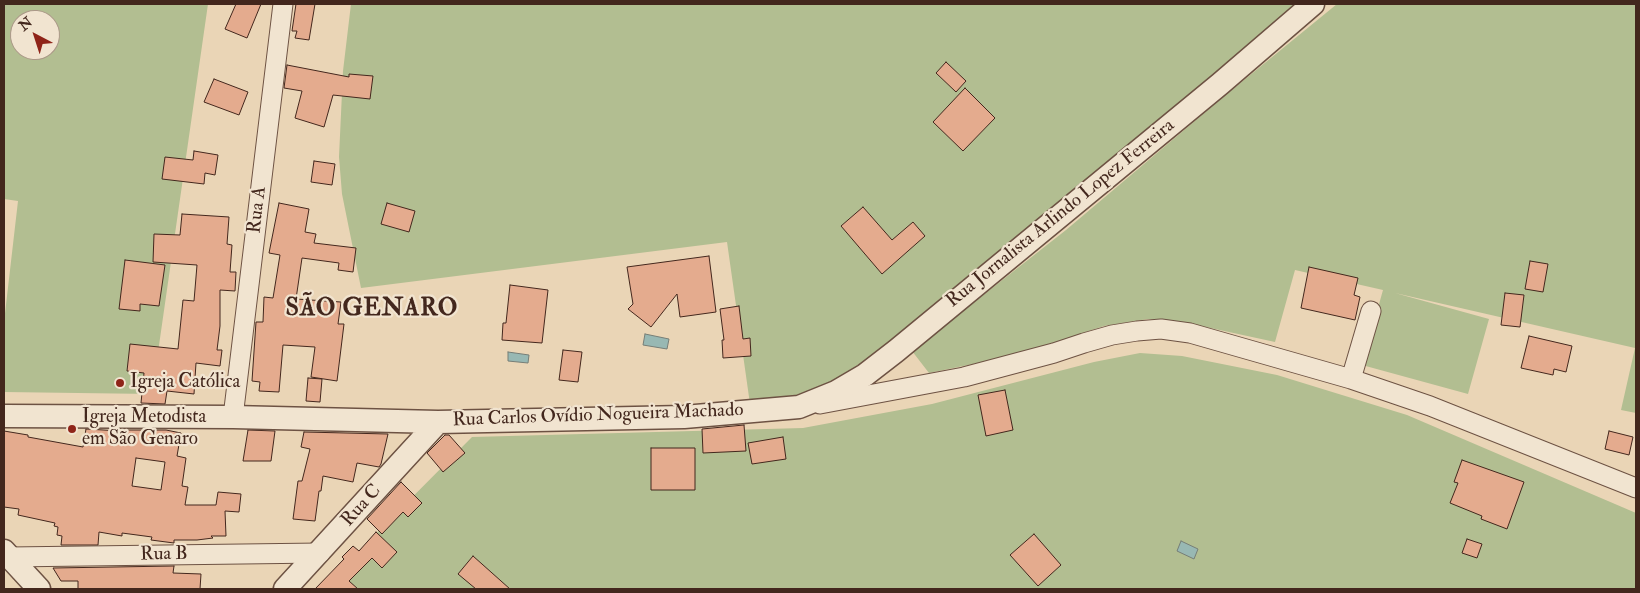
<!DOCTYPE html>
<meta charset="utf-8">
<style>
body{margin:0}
#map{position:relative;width:1640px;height:593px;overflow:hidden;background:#ead5b6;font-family:"IM FELL Double Pica",serif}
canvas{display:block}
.frame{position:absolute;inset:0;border:5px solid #43271d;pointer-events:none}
.north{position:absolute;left:10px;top:10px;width:50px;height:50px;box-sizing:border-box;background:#f1e4d0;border:1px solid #ab9888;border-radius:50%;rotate:320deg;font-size:14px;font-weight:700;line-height:20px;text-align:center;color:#43271d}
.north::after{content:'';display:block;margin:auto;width:18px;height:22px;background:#8f2418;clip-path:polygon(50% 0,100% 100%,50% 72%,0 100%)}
</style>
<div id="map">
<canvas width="1640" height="593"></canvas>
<div class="frame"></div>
<div class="north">N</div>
</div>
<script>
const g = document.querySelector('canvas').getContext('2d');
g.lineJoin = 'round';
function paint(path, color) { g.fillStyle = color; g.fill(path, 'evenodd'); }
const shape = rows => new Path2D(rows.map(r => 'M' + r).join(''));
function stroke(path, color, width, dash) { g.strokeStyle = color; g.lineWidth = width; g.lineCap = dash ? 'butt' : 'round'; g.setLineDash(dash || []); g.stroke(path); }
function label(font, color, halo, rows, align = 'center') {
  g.font = font + ' "IM FELL Double Pica",serif'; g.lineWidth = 4.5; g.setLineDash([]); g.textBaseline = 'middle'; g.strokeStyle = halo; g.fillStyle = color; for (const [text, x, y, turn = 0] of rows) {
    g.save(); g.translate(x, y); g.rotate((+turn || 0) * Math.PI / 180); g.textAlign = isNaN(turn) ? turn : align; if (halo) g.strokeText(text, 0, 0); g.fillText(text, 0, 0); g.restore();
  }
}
const green = shape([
 [4,4,208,4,152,394,4,392,4,322,18,201,4,199],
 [20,20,50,20,50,50,20,50],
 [351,4,1297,4,1125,150,922,318,841,379,793,398,750,404,727,242,361,288,342,194,339,157,343,71],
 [1337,4,1636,4,1636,413,1621,410,1635,348,1395,293,1489,319,1468,394,1362,365,1383,290,1295,270,1275,342,1192,324,1148,319,1104,326,1044,346,978,363,929,373,912,351,1066,230,1222,98],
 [1140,353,1182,356,1277,375,1407,415,1636,513,1636,589,321,589,472,437,803,428,932,404,1094,362]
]);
const water = shape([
 [645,334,669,339,667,349,643,345,645,334],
 [508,352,529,355,528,363,508,361,508,352],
 [1181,541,1198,549,1194,559,1177,551,1181,541]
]);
const building = shape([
 [236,4,261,4,247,38,225,29,236,4],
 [296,4,315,4,309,40,295,38,297,31,292,31,296,4],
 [946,62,966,81,956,92,936,73,946,62],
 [287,65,349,77,349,74,373,76,370,99,333,95,324,127,295,118,302,91,284,88,287,65],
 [214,79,248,92,239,115,204,102,214,79],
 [965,88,995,118,963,151,933,122,965,88],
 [194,151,218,155,215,175,205,173,204,184,162,179,165,157,193,160,194,151],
 [314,161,335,164,332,185,311,182,314,161],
 [279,203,309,209,305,232,316,234,314,243,356,248,353,272,338,270,339,263,302,258,296,299,341,302,338,324,344,324,337,381,311,377,315,347,283,345,279,392,259,391,260,382,252,381,256,322,263,322,264,297,273,298,280,255,269,253,279,203],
 [387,203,415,211,409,232,381,224,387,203],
 [863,207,892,240,913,222,925,236,882,274,841,226,863,207],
 [182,214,229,217,227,244,232,245,230,272,236,272,235,291,220,290,220,326,217,350,222,350,220,366,196,363,194,394,167,391,165,404,141,403,144,373,127,371,130,344,178,349,183,300,194,301,197,265,153,262,154,234,180,235,182,214],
 [709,256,716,312,680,317,677,294,651,327,628,309,633,304,627,267,709,256],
 [125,260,165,265,159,306,140,304,140,311,119,309,125,260],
 [1530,261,1548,264,1543,292,1525,289,1530,261],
 [1309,267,1358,278,1354,295,1360,297,1355,320,1301,308,1309,267],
 [510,285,548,290,542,343,502,340,503,323,506,323,510,285],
 [1505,293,1524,295,1520,327,1501,325,1505,293],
 [739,306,743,339,750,338,751,356,723,358,722,340,724,340,720,309,739,306],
 [1529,336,1572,346,1566,372,1554,369,1553,375,1521,368,1529,336],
 [563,350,582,352,578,382,559,380,563,350],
 [308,378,322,379,320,402,306,401,308,378],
 [1005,390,1013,430,986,436,978,395,1005,390],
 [744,425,746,451,703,453,702,429,744,425],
 [86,429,121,431,122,430,166,430,181,433,177,456,186,458,182,486,188,487,185,505,216,505,218,492,241,494,239,512,225,511,226,536,211,536,213,538,197,540,174,540,174,543,151,540,152,537,122,533,122,536,99,532,98,545,61,545,62,536,57,535,58,527,54,526,55,523,18,515,19,509,4,507,4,431,28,435,28,437,83,447,86,429],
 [136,458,165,462,161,490,132,486,136,458],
 [248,430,275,431,271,461,243,461,248,430],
 [1609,431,1633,437,1629,455,1605,449,1609,431],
 [304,432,388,434,381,464,379,467,357,463,353,482,323,476,321,491,319,491,315,521,293,519,298,481,302,481,310,449,301,447,304,432],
 [445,435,449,435,465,453,443,472,427,453,445,435],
 [783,437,786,459,752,464,748,443,783,437],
 [651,448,695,448,695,490,651,490,651,448],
 [1462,460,1524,482,1507,529,1481,519,1482,516,1450,503,1458,483,1454,482,1462,460],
 [401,482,422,503,408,517,403,512,382,534,367,519,401,482],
 [376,532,397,552,382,568,372,558,349,581,358,589,315,589,344,559,342,557,353,546,359,551,376,532],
 [1034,534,1061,565,1038,586,1010,555,1034,534],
 [1467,539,1482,544,1477,558,1462,553,1467,539],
 [473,556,510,589,476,589,458,574,473,556],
 [174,566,173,573,201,574,200,589,78,589,78,581,61,581,53,568,174,566]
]);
const minor = shape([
 [1351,379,1371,311],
 [820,404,964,377,1054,353,1084,343,1112,335,1137,331,1161,329,1190,333,1351,379,1430,406,1636,488],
 [233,417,283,4],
 [9,557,320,553]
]);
const tertiary = shape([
 [4,416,233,417,438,422,684,417,799,407,836,392,865,375,896,351,1220,84,1313,4],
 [4,551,39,589],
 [285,589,438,422]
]);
const markers = [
 [120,383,5,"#8f2418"],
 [72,429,5,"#8f2418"]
];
const streetNames = [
 ["Rua A",258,210,-83],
 ["Rua Jornalista Arlindo Lopez Ferreira",1061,214,-39],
 ["Rua Carlos Ovídio Nogueira Machado",598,416,-2],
 ["Rua C",362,506,-48],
 ["Rua B",164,555,-1]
];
const poiNames = [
 ["Igreja Católica",130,383],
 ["Igreja Metodista",82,418],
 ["em São Genaro",82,440]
];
const districtNames = [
 ["SÃO GENARO",372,310]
];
paint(green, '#b2be91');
paint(water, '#98b8b3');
stroke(water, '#767e77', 1);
paint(building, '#e4ab8e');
stroke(building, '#43271d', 1);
stroke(minor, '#6d5243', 21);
stroke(tertiary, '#6d5243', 25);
stroke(minor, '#f1e4d0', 19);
stroke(tertiary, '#f1e4d0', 22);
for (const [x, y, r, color] of markers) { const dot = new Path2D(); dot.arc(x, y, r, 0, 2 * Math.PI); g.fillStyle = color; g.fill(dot); stroke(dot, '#f1e4d0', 2); }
label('19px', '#43271d', '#f1e4d0', streetNames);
label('19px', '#43271d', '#f1e4d0', poiNames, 'left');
g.letterSpacing = '1px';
label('bold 24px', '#43271d', '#f1e4d0', districtNames);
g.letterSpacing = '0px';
</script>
